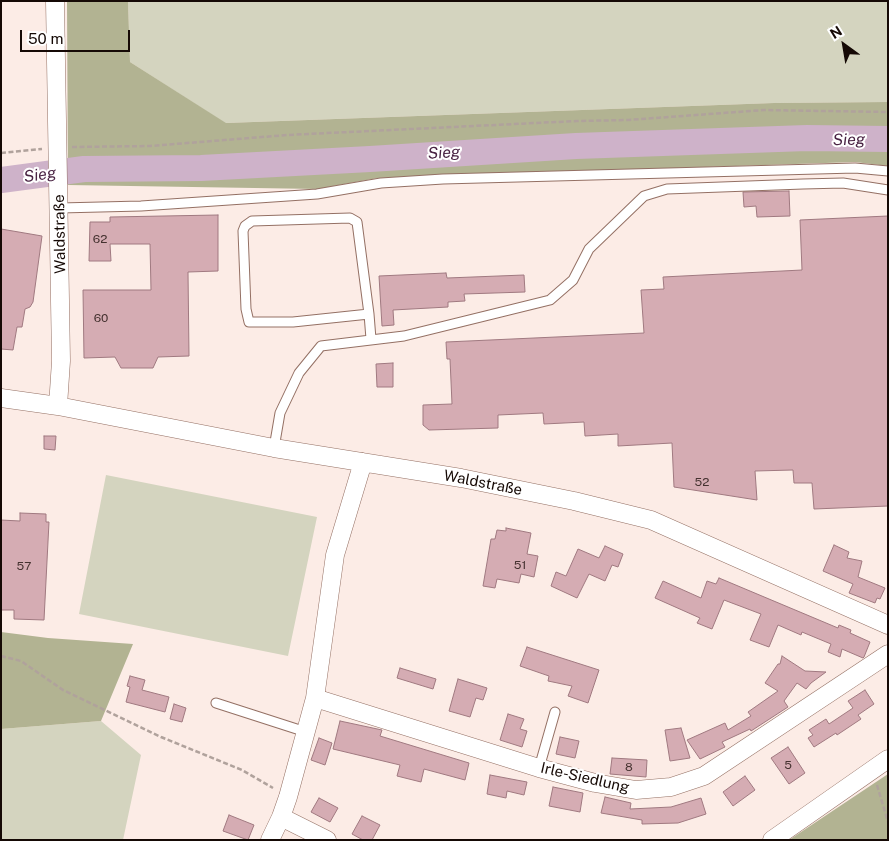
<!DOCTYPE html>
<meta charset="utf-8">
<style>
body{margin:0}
#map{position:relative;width:889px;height:841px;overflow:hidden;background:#fcece6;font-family:"Public Sans",sans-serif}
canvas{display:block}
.frame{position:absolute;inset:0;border:2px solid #150905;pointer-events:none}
.north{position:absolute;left:819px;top:20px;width:50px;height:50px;-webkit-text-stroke:4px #fff;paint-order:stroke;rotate:328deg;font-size:14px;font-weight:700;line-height:20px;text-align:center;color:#150905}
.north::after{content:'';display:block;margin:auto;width:18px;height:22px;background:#150905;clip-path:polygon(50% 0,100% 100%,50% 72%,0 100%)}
.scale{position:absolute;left:20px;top:30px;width:110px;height:22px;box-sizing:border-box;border:2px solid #150905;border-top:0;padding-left:6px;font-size:15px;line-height:18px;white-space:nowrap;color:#150905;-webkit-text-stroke:4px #fff;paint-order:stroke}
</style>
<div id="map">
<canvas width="889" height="841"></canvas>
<div class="frame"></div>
<div class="north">N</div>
<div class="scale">50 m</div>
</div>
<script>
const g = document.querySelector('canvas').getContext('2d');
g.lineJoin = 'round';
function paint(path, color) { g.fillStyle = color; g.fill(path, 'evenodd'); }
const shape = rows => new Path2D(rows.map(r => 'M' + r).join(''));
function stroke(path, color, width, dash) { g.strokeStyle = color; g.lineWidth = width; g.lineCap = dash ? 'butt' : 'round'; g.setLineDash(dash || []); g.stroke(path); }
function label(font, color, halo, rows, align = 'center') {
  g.font = font + ' "Public Sans",sans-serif'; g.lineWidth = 4; g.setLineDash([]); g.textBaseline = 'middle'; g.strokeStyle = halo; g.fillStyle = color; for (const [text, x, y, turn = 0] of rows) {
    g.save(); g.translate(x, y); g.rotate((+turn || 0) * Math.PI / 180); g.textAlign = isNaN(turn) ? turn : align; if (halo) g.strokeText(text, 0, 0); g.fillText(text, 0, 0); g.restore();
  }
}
const green = shape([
 [128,1,888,1,888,102,774,103,225,123,130,62],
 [106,475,317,517,288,656,79,614],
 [101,721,141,755,123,840,1,840,1,729]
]);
const forest = shape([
 [67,1,128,1,130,62,226,123,774,103,888,102,888,166,855,162,378,178,317,189,68,185],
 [1,632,48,638,133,644,101,721,1,729],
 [888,774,888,840,789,840]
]);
const river = shape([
 [1,180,84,169,201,168,370,159,576,146,807,138,888,139]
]);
const building = shape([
 [789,191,790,216,757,217,756,206,744,207,743,192,789,191],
 [218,215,218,271,188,272,189,356,158,357,153,368,121,368,115,357,84,358,83,290,151,290,150,244,110,244,111,261,89,261,90,222,110,222,110,217,218,215],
 [888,216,888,506,814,509,812,483,794,483,793,470,755,471,757,500,674,487,672,443,618,446,618,434,585,436,584,422,544,424,543,413,498,415,498,428,429,430,423,425,423,405,452,404,450,359,447,359,446,342,644,333,641,290,664,289,663,277,802,270,800,220,888,216],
 [1,229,42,236,33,302,30,307,25,309,22,327,17,327,13,350,1,349,1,229],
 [446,273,447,278,524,275,525,292,464,294,465,301,448,302,448,307,393,310,394,325,382,326,379,276,446,273],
 [393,363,393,387,377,387,376,364,393,363],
 [44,436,56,436,55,450,44,449,44,436],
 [20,513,46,514,46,522,49,522,44,620,14,619,14,610,1,610,1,520,20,521,20,513],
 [506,528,531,533,527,554,538,556,534,577,521,574,519,583,497,579,495,588,483,586,491,539,495,539,497,530,506,531,506,528],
 [834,545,849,552,847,558,862,561,858,577,885,588,880,599,877,598,875,603,849,593,853,584,823,571,834,545],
 [605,546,623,554,618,567,612,565,605,581,589,574,577,598,551,586,556,572,566,576,578,549,599,558,605,546],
 [719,578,838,628,839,625,851,630,850,633,870,642,864,657,863,658,842,649,840,657,828,652,831,644,802,632,801,635,778,625,769,647,750,640,761,614,724,600,712,629,697,623,700,618,655,598,663,581,701,598,707,581,716,584,719,578],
 [527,647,599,670,588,703,568,696,572,686,548,681,549,676,520,666,527,647],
 [782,656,805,671,826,672,811,683,806,689,797,683,784,701,788,707,751,731,750,729,722,742,725,747,700,759,687,740,725,723,728,730,751,716,748,712,778,691,765,683,778,664,780,664,782,656],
 [400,668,436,679,433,689,397,678,400,668],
 [130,676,145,680,142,690,169,697,165,712,126,702,130,687,127,686,130,676],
 [458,679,487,688,483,700,476,698,470,717,449,711,458,679],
 [865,690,874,704,858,715,861,719,837,735,836,733,814,747,808,738,813,735,809,730,826,719,829,724,853,708,848,701,865,690],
 [174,704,186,708,182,722,170,719,174,704],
 [508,714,524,719,520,729,527,731,522,747,500,740,508,714],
 [340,721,382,730,380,736,469,763,465,780,424,769,421,782,397,776,400,765,333,749,340,721],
 [681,728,690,758,670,761,665,730,681,728],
 [560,737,579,741,575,758,556,754,560,737],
 [319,738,332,743,325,765,311,760,319,738],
 [788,747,805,773,789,784,771,758,788,747],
 [612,758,647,760,646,777,610,774,612,758],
 [490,775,527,782,524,795,507,791,506,798,487,794,490,775],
 [745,776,755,790,733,806,723,792,745,776],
 [553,787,583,793,580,812,549,806,553,787],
 [605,797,631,803,630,809,671,807,701,798,706,814,678,823,642,824,642,820,601,813,605,797],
 [319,798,338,808,330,822,311,812,319,798],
 [229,815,254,825,248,840,223,831,229,815],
 [362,816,380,825,372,840,363,840,352,834,362,816]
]);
const path = shape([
 [72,147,150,146,287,135,577,121,628,120,764,110,888,112],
 [1,153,42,149],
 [1,656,21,661,63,690,161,737,242,770,273,788],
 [877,785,888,822]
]);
const service = shape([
 [60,208,141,206,317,194,381,183,443,179,855,168,888,171],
 [369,314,357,222,350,218,252,221,245,226,243,231,246,309,249,322,293,322,369,314,371,339],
 [274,448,280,413,299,373,321,346,404,336,550,300,573,280,589,249,644,196,667,189,803,184,843,183,888,190],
 [216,703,306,732],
 [539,768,555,712]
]);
const minor = shape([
 [55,1,61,361,58,406,274,448,461,478,574,501,651,520,888,625],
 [1,398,58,406],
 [315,698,539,768,595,783,636,790,671,787,704,776,888,654],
 [281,817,327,840],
 [270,840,281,817,288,797,315,698,335,555,363,462],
 [772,840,888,759]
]);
const numberNames = [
 ["62",100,239],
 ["60",101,318],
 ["52",702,482],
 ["51",520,565],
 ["57",24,566],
 ["5",788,765],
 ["8",629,767]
];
const streetNames = [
 ["Waldstraße",60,234,-91],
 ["Waldstraße",483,483,11],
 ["Irle-Siedlung",585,778,13]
];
const waterNames = [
 ["Sieg",849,140,-1],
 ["Sieg",444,153,-3],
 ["Sieg",40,175,-8]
];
paint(green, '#d4d4bf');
paint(forest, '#b2b392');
stroke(river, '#ceb2c9', 26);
paint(building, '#d5acb3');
stroke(building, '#a07980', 1);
stroke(service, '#947064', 11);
stroke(minor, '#947064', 19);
stroke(path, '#b0a29c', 2.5, [5, 2.5]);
stroke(service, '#fff', 9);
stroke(minor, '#fff', 18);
label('12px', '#453230', null, numberNames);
label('15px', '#150905', '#fff', streetNames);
label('italic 16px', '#492343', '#fff', waterNames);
</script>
